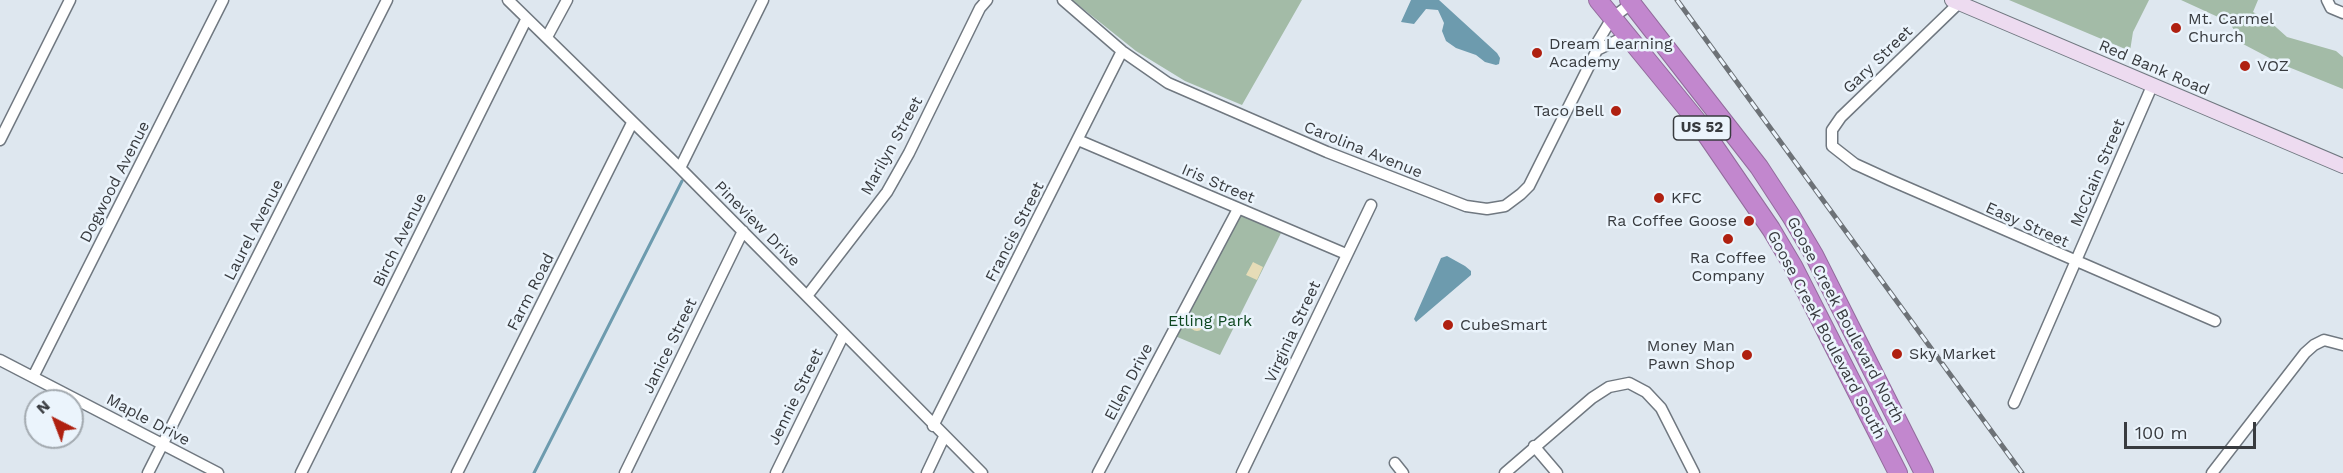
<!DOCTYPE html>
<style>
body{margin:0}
#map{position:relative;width:2343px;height:473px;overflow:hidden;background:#dee7ef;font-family:"Work Sans",sans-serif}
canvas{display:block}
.north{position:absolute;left:24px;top:389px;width:60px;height:60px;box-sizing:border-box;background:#ebf4fc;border:2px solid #a3aab0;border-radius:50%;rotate:318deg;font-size:16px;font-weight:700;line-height:24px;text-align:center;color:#383b3f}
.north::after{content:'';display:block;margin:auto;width:21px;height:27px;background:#af2010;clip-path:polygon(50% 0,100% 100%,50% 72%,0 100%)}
.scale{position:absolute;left:2124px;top:422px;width:132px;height:27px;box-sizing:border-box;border:3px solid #383b3f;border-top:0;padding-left:8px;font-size:18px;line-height:21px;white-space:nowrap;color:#383b3f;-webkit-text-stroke:4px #ebf4fc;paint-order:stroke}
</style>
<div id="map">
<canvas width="2343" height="473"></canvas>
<div class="north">N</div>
<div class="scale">100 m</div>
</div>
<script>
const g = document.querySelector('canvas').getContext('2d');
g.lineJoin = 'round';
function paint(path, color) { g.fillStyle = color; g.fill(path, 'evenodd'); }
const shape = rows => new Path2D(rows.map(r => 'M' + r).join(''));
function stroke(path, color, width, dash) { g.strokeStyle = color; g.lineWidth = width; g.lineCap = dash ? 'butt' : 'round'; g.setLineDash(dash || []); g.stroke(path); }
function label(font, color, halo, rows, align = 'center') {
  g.font = font + ' "Work Sans",sans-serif'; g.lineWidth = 5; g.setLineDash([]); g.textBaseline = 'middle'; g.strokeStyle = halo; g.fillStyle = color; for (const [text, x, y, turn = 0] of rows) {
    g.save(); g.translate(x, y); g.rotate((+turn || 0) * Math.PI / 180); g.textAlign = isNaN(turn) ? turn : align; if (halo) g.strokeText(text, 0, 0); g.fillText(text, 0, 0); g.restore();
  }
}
const green = shape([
 [1072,0,1302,0,1242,105,1185,81,1136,51],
 [2009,0,2149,0,2133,32,2130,51],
 [2181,0,2258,0,2253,12,2268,20,2287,37,2336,51,2343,57,2343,89,2281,64,2243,44,2229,22],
 [1241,214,1282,231,1220,355,1175,336]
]);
const sand = shape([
 [1253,262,1263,267,1257,280,1246,275],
 '1190 324a7 7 0 1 1 14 0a7 7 0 1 1-14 0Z'
]);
const water = shape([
 [1411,0,1439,0,1497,53,1500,58,1499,64,1496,65,1485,62,1476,55,1456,48,1446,41,1442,31,1444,23,1438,10,1426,9,1414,24,1401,22],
 [1447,256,1465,266,1471,271,1471,275,1416,322,1414,319,1441,258]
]);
const stream = shape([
 [534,473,682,181]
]);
const street = shape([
 [508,0,680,168,982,473],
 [1063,0,1122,51,1168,83,1327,152,1466,206,1487,209,1505,206,1521,194,1529,186,1597,50,1597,43,1612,18,1632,3],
 [2327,0,2331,8,2343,13],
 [1959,3,1841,117,1832,130,1832,146,1855,164,1890,180,2215,321],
 [547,37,567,0],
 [1597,50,1618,40,1628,38],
 [0,140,70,0],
 [1078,140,1346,254],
 [680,168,763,0],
 [807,296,887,192,909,153,980,8,987,0],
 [0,360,218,473],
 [33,377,223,0],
 [2014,403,2152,86],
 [933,426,1122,51],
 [1534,446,1557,473],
 [1395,463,1403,473],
 [148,473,387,0],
 [301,473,526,20],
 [457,473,632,123],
 [625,473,743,231],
 [776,473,844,334],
 [927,473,944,437],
 [1098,473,1238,209],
 [1242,473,1371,205],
 [1505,473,1592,398,1609,387,1629,383,1646,392,1661,408,1694,473],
 [2212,473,2305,353,2314,345,2324,340,2343,345]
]);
const secondary = shape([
 [1952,0,2343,166]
]);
const highway = shape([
 [1598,0,1697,121,1771,229,1793,266,1898,473],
 [1629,0,1759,167,1791,216,1814,255,1924,473]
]);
const rail = shape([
 [1677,0,2022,473]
]);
const markers = [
 [2176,28,6,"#af2010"],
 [1537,53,6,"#af2010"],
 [2245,66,6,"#af2010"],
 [1616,111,6,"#af2010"],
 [1659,198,6,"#af2010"],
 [1749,221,6,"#af2010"],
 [1728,239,6,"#af2010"],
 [1448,325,6,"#af2010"],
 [1897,354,6,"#af2010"],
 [1747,355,6,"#af2010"]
];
const shields = [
 [1702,128,57]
];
const shieldNames = [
 ["US 52",1702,128]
];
const poiNames = [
 ["Mt. Carmel",2188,19],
 ["Church",2188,37],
 ["Dream Learning",1549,44],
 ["Academy",1549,62],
 ["VOZ",2257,66],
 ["Taco Bell",1604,111,"right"],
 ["KFC",1671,198],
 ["Ra Coffee Goose",1737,221,"right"],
 ["Ra Coffee",1728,258,"center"],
 ["Company",1728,276,"center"],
 ["CubeSmart",1460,325],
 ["Money Man",1735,346,"right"],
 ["Pawn Shop",1735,364,"right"],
 ["Sky Market",1909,354]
];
const streetNames = [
 ["Gary Street",1878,60,-44],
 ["Red Bank Road",2154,68,23],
 ["Marilyn Street",892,146,-61],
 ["Carolina Avenue",1363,150,22],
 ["McClain Street",2098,173,-67],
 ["Dogwood Avenue",115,182,-63],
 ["Iris Street",1218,184,23],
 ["Pineview Drive",757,224,45],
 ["Easy Street",2027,225,24],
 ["Laurel Avenue",254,230,-63],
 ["Francis Street",1015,232,-63],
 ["Birch Avenue",400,240,-64],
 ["Farm Road",531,292,-63],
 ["Goose Creek Boulevard North",1845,320,62],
 ["Virginia Street",1293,332,-65],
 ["Goose Creek Boulevard South",1826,335,62],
 ["Janice Street",670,346,-64],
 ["Ellen Drive",1129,382,-62],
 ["Jennie Street",796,397,-64],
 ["Maple Drive",148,420,28]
];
const parkNames = [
 ["Etling Park",1210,321]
];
paint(green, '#a3bba7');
paint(sand, '#e6dcb7');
paint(water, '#6d9bae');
stroke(stream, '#6d9bae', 3);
stroke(street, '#707880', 13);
stroke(secondary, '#707880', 16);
stroke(highway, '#926c9c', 20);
stroke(street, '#fff', 10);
stroke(secondary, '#eddbf0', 14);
stroke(highway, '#c287ce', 18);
stroke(rail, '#6d7277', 5);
stroke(rail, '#ebf4fc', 3, [9]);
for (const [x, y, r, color] of markers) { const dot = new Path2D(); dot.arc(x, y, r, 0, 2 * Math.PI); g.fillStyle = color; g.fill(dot); stroke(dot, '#ebf4fc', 2); }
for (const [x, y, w] of shields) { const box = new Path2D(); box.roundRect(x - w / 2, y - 12, w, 24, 4.5); g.fillStyle = '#ebf4fc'; g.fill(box); stroke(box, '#383b3f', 1.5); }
label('bold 15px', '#383b3f', null, shieldNames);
label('16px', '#383b3f', '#ebf4fc', poiNames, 'left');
label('16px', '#383b3f', '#ebf4fc', streetNames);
label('16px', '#0f4821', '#ebf4fc', parkNames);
</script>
